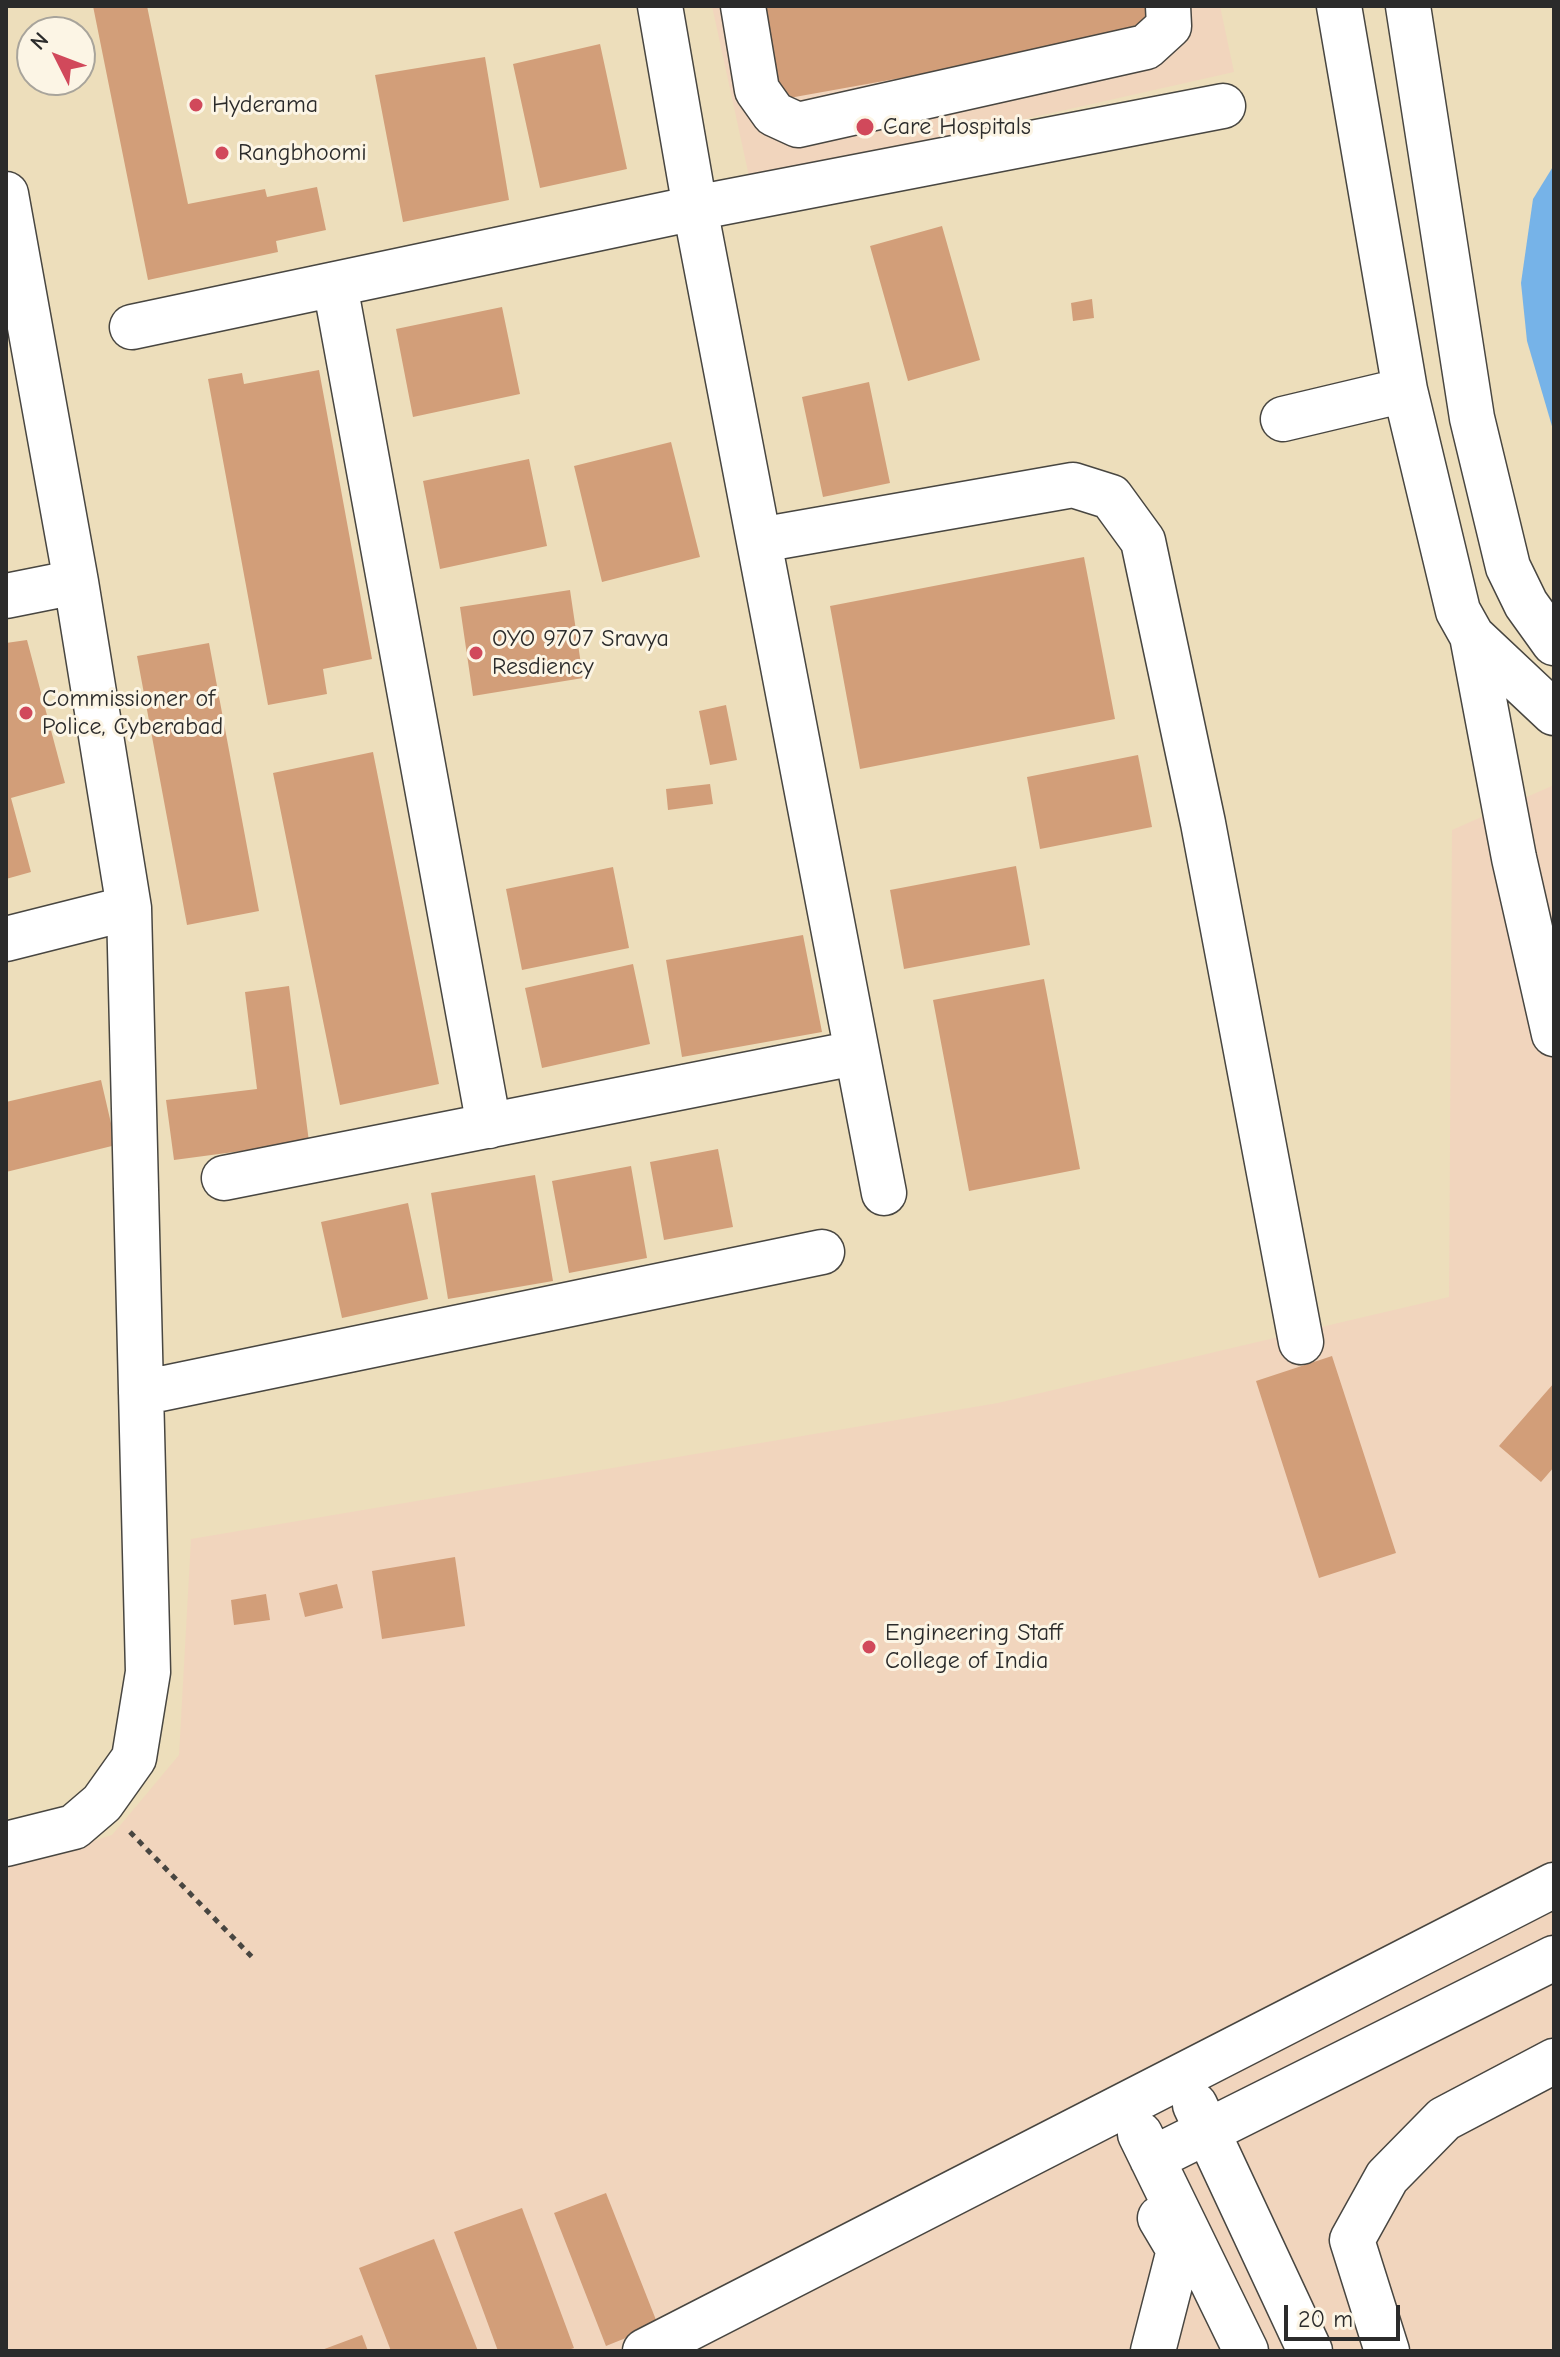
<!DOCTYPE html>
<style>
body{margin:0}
#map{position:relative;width:1560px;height:2357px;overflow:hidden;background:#eddebb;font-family:"Comic Neue",sans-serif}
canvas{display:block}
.frame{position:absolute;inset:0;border:8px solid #2b2b2b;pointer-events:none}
.north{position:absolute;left:16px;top:16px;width:80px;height:80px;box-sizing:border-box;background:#fcf5e5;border:2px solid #a8a49b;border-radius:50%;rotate:312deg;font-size:22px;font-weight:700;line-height:32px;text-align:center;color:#2b2b2b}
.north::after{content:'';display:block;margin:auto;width:28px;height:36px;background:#d1495b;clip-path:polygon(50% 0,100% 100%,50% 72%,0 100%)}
.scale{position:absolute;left:1284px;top:2305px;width:116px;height:36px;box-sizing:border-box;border:4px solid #2b2b2b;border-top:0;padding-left:10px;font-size:24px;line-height:28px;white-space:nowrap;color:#2b2b2b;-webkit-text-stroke:6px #fcf5e5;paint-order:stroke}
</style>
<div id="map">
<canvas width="1560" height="2357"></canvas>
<div class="frame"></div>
<div class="north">N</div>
<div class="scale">20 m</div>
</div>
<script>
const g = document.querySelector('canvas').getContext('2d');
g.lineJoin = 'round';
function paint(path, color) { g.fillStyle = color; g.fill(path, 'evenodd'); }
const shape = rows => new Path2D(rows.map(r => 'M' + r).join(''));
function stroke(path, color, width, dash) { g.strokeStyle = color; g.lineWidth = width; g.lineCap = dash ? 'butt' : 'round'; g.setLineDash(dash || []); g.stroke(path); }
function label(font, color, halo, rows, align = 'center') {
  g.font = font + ' "Comic Neue",sans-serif'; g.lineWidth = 6; g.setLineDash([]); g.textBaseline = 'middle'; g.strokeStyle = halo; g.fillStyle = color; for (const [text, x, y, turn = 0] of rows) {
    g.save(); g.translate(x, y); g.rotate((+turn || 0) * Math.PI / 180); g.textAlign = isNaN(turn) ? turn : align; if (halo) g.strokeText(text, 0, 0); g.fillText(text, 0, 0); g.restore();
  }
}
const built = shape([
 [712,6,1220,6,1234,72,750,181],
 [1554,785,1554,2351,6,2351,6,1867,112,1835,179,1755,191,1539,998,1403,1449,1297,1452,830]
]);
const water = shape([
 [1554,165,1554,433,1527,341,1521,283,1533,199]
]);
const building = shape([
 [93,6,147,6,188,204,265,189,267,197,317,187,326,230,276,241,278,252,148,280],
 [761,6,1152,6,1157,32,778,100],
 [600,44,627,169,540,188,513,64],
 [485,57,509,200,403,222,375,75],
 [942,226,980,360,908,381,870,246],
 [1092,299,1094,318,1073,321,1071,303],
 [502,307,520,394,413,417,396,329],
 [319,370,372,659,323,669,327,694,268,705,208,379,242,373,244,384],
 [869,382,890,483,823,497,802,397],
 [671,442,700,557,602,582,574,466],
 [529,459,547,546,440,569,423,481],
 [1084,557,1115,719,860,769,830,606],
 [570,590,583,678,473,696,460,607],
 [27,640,65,783,11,798,31,872,6,879,6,643],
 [209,643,259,911,187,925,137,656],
 [726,705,737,760,710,765,699,711],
 [373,752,439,1084,340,1105,273,773],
 [1138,755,1152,827,1040,849,1027,777],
 [710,784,713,804,668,810,666,789],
 [1016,866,1030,945,904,969,890,890],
 [613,867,629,948,522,970,506,889],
 [803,935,822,1032,682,1057,666,960],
 [633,964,650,1044,542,1068,525,988],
 [1044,979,1080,1169,969,1191,933,1000],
 [289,986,309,1142,174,1160,166,1100,257,1089,245,992],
 [101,1080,116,1145,6,1172,6,1102],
 [718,1149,733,1227,664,1240,650,1162],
 [631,1166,647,1258,569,1273,552,1181],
 [535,1175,553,1281,448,1299,431,1193],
 [408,1203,428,1299,342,1318,321,1222],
 [1332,1356,1396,1553,1319,1578,1256,1381],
 [1554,1383,1554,1467,1541,1482,1499,1446],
 [455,1557,465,1626,382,1639,372,1571],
 [337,1584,343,1608,305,1617,299,1593],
 [266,1594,270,1620,234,1625,231,1600],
 [606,2193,658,2325,606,2346,554,2213],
 [522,2208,574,2348,565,2351,498,2351,454,2232],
 [434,2239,478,2351,391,2351,359,2268],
 [362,2335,368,2351,319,2351]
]);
const path = shape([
 [130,1832,254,1959]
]);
const minor = shape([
 [660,6,695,208,884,1193],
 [743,6,757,90,774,114,798,125,1146,47,1169,26,1168,6],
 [1339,6,1405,390,1458,611,1472,636,1554,713],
 [1408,6,1472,418,1508,567,1526,604,1554,643],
 [6,194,76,582,129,908,148,1672,134,1758,102,1803,74,1827,6,1844],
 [335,285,489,1126],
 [132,327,695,208,1223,106],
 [1283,419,1405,390],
 [760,540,1073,485,1111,497,1143,541,1203,823,1301,1342],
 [6,596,76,582],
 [1472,636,1514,858,1554,1034],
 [6,939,129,908],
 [224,1178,855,1053],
 [141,1393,822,1252],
 [1195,2105,1310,2351],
 [1140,2134,1246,2351],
 [1152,2159,1554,1958],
 [645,2351,1554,1885],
 [1153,2351,1179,2250,1160,2218],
 [1387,2351,1352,2240,1387,2177,1444,2119,1554,2061]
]);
const markers = [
 [196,105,8,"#d1495b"],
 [865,127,10,"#d1495b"],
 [222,153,8,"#d1495b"],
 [476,653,8,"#d1495b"],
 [26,713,8,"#d1495b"],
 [869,1647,8,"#d1495b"]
];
const poiNames = [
 ["Hyderama",212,105],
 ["Care Hospitals",883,127],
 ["Rangbhoomi",238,153],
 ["OYO 9707 Sravya",492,639],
 ["Resdiency",492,667],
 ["Commissioner of",42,699],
 ["Police, Cyberabad",42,727],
 ["Engineering Staff",885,1633],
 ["College of India",885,1661]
];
paint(built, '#f1d5bd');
paint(water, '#76b3e8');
paint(building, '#d29e79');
stroke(minor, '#484641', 47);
stroke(path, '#484641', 5, [6, 6]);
stroke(minor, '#fff', 44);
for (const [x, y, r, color] of markers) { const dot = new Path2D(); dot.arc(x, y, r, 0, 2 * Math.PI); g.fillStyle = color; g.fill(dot); stroke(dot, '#fcf5e5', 3); }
label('24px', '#2b2b2b', '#fcf5e5', poiNames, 'left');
</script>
